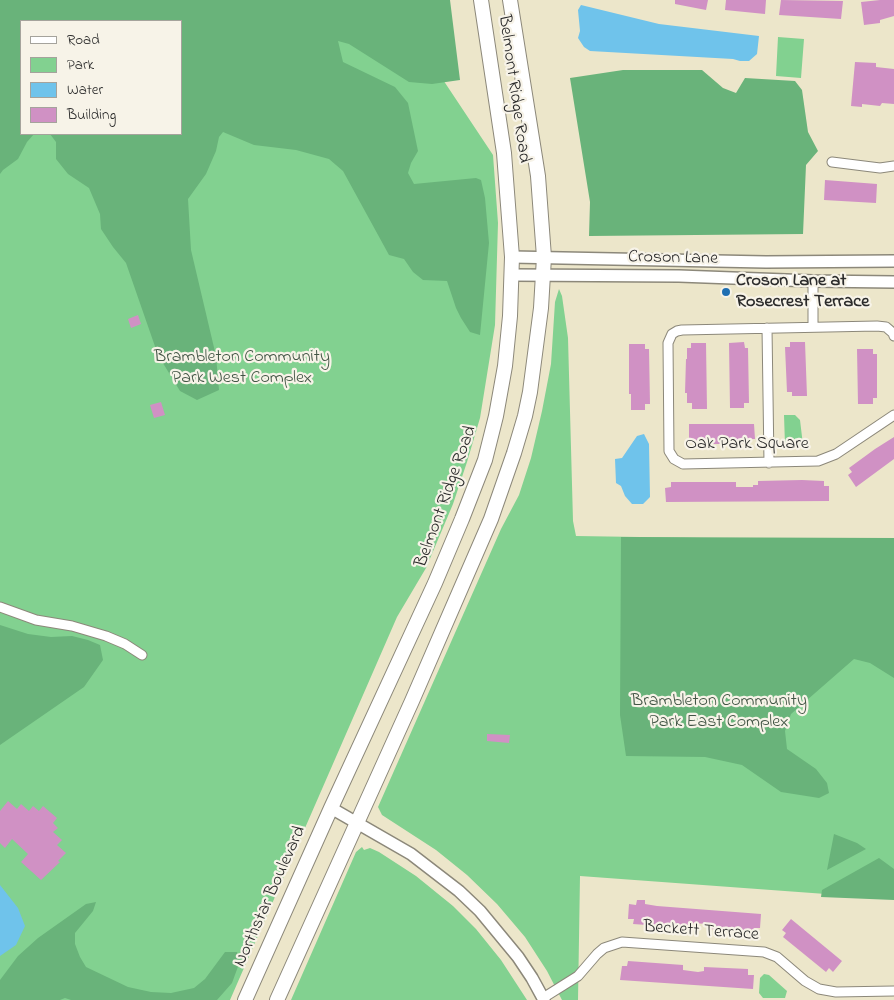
<!DOCTYPE html>
<style>
body{margin:0}
#map{position:relative;width:894px;height:1000px;overflow:hidden;background:#ece6ca;font-family:"Indie Flower",sans-serif}
canvas{display:block}
.legend{position:absolute;left:20px;top:20px;width:162px;height:115px;box-sizing:border-box;background:#f7f3e8;border:1px solid #a5a39c;margin:0;padding:6px 9px;list-style:none;font-size:15px;color:#2b2b2b}
.legend li{display:flex;align-items:center;gap:10px;height:25px}
.legend b{width:25px;border:1px solid #a5a39c}
</style>
<div id="map">
<canvas width="894" height="1000"></canvas>
<ul class="legend">
<li><b style="height:6px;background:#fff"></b>Road</li>
<li><b style="height:14px;background:#82d190"></b>Park</li>
<li><b style="height:14px;background:#6fc3eb"></b>Water</li>
<li><b style="height:14px;background:#d091c4"></b>Building</li>
</ul>
</div>
<script>
const g = document.querySelector('canvas').getContext('2d');
g.lineJoin = 'round';
function paint(path, color) { g.fillStyle = color; g.fill(path, 'evenodd'); }
const shape = rows => new Path2D(rows.map(r => 'M' + r).join(''));
function stroke(path, color, width, dash) { g.strokeStyle = color; g.lineWidth = width; g.lineCap = dash ? 'butt' : 'round'; g.setLineDash(dash || []); g.stroke(path); }
function label(font, color, halo, rows, align = 'center') {
  g.font = font + ' "Indie Flower",sans-serif'; g.lineWidth = 4.5; g.setLineDash([]); g.textBaseline = 'middle'; g.strokeStyle = halo; g.fillStyle = color; for (const [text, x, y, turn = 0] of rows) {
    g.save(); g.translate(x, y); g.rotate((+turn || 0) * Math.PI / 180); g.textAlign = isNaN(turn) ? turn : align; if (halo) g.strokeText(text, 0, 0); g.fillText(text, 0, 0); g.restore();
  }
}
const green = shape([
 [0,0,390,0,493,155,498,223,495,325,480,418,467,462,453,504,426,568,397,617,230,1000,0,1000],
 [21,21,181,21,181,134,21,134],
 [778,37,804,39,801,78,776,76],
 [559,289,562,296,568,338,573,521,576,536,894,541,894,899,580,876,578,1000,562,1000,547,971,525,937,497,904,467,875,436,850,382,815,378,807,501,529,519,495,531,458,542,411,551,364,555,302],
 [784,415,795,415,800,420,803,445,785,445],
 [362,847,364,850,370,848,379,852,416,876,453,906,476,929,501,960,527,1000,291,1000,356,852],
 [764,974,769,975,787,991,785,998,763,998,759,993,760,978]
]);
const forest = shape([
 [0,0,450,0,460,80,432,84,409,82,349,44,338,41,343,62,395,87,408,103,418,151,411,163,408,173,414,184,476,178,481,180,485,198,489,243,480,335,470,332,461,318,456,308,447,281,423,280,413,272,404,259,389,255,343,171,329,159,296,150,254,145,223,132,219,137,216,151,206,174,188,199,191,250,216,356,219,390,197,400,180,391,158,355,126,263,113,247,101,229,100,214,89,188,68,174,56,159,56,142,50,134,181,134,181,21,21,21,21,134,34,134,27,142,18,159,3,170,0,174],
 [623,70,702,70,723,88,736,93,745,78,795,81,802,90,808,132,818,151,806,165,803,234,589,236,590,202,570,78],
 [621,537,894,538,894,678,870,663,854,659,791,714,785,731,787,749,816,769,827,783,829,793,819,798,781,792,742,765,705,757,626,756,620,715],
 [0,625,28,634,51,637,72,636,88,640,100,645,103,660,84,687,0,745],
 [834,834,857,843,866,849,827,870],
 [879,858,894,869,894,900,821,897,822,890],
 [96,902,93,911,75,933,75,944,80,957,86,967,128,987,151,992,171,993,194,988,205,979,225,952,237,952,240,961,232,983,217,1000,71,1000,65,998,60,1000,0,1000,0,980,18,956,38,938,86,904]
]);
const water = shape([
 [581,5,659,24,759,36,757,54,749,61,740,61,733,59,590,51,584,47,578,38,580,31,578,10],
 [644,434,649,444,650,497,643,504,632,504,625,496,621,486,616,483,615,459,622,458,637,436],
 [0,885,18,908,25,926,16,945,0,956]
]);
const building = shape([
 [675,0,708,0,706,10,675,4],
 [726,0,766,0,765,14,725,10],
 [781,0,843,1,841,19,779,15],
 [880,0,894,0,894,16,880,20,880,23,864,25,861,2],
 [855,62,876,63,876,67,894,69,894,104,882,103,880,106,862,104,862,107,851,106],
 [825,180,877,184,876,203,824,200],
 [138,315,141,324,131,328,128,319],
 [744,342,745,348,748,348,749,403,744,403,744,408,730,408,729,343],
 [790,342,805,342,807,396,792,396,792,392,787,392,785,347,790,347],
 [691,343,706,343,707,409,692,409,692,403,687,403,687,393,685,393,686,359,687,359,687,348,691,348],
 [629,344,645,344,645,349,649,349,650,404,645,404,645,410,631,410,631,394,629,394],
 [857,349,873,349,873,354,877,354,877,398,873,398,873,404,858,404],
 [161,402,165,415,154,418,150,405],
 [689,424,754,424,755,439,749,439,749,443,738,444,694,444,694,440,689,440],
 [894,437,894,459,856,487,848,475,852,472,849,468,875,449],
 [802,480,824,481,824,486,829,486,829,501,666,502,665,488,671,487,671,482,736,482,736,487,753,487,753,485,758,485,758,481],
 [487,734,510,735,509,743,487,741],
 [8,801,17,809,21,804,29,811,33,806,39,811,43,806,57,818,53,823,58,828,53,832,62,840,57,845,66,853,58,861,60,862,41,880,21,862,28,854,12,839,5,848,0,843,0,811],
 [637,900,645,900,645,904,657,906,761,914,760,928,754,928,754,932,710,929,710,924,688,923,688,928,633,924,634,919,628,919,629,904,636,905],
 [791,919,842,961,833,972,829,968,826,972,783,937,786,933,782,930],
 [628,961,683,965,683,970,698,972,704,971,704,967,748,969,748,975,754,975,753,989,620,980,622,966,627,966]
]);
const street = shape([
 [832,162,880,168,894,166],
 [813,281,813,327],
 [767,328,769,463],
 [894,336,893,333,886,327,877,326,682,330,677,331,672,334,668,343,669,451,674,459,683,464,818,461,836,454,894,415],
 [0,607,36,620,72,626,106,636,125,644,142,655],
 [543,998,578,976,597,954,604,948,622,942,764,952,777,957,805,981,819,989,836,992,894,991]
]);
const secondary = shape([
 [512,257,766,262,894,261],
 [512,275,679,276,813,281,894,282],
 [331,808,411,854,459,891,480,911,518,957,532,978,544,1000]
]);
const primary = shape([
 [245,1000,331,808,435,583,462,519,485,460,496,416,505,366,510,316,512,257,504,153,481,0],
 [277,1000,412,701,491,519,514,453,525,416,530,392,541,308,544,257,538,176,510,0]
]);
const markers = [
 [726,292,5,"#1f6fb2"]
];
const streetNames = [
 ["Belmont Ridge Road",513,89,82],
 ["Croson Lane",673,259,1],
 ["Oak Park Square",747,445],
 ["Belmont Ridge Road",447,497,-70],
 ["Northstar Boulevard",271,897,-66],
 ["Beckett Terrace",701,932,4]
];
const poiNames = [
 ["Croson Lane at",736,282],
 ["Rosecrest Terrace",736,303]
];
const parkNames = [
 ["Brambleton Community",242,358],
 ["Park West Complex",242,379],
 ["Brambleton Community",719,702],
 ["Park East Complex",719,723]
];
paint(green, '#82d190');
paint(forest, '#69b37a');
paint(water, '#6fc3eb');
paint(building, '#d091c4');
stroke(street, '#8c887a', 11);
stroke(secondary, '#8c887a', 14);
stroke(primary, '#8c887a', 16);
stroke(street, '#fff', 9);
stroke(secondary, '#fff', 11);
stroke(primary, '#fff', 14);
for (const [x, y, r, color] of markers) { const dot = new Path2D(); dot.arc(x, y, r, 0, 2 * Math.PI); g.fillStyle = color; g.fill(dot); stroke(dot, '#f7f3e8', 2); }
label('18px', '#2b2b2b', '#f7f3e8', streetNames);
label('bold 18px', '#2b2b2b', '#f7f3e8', poiNames, 'left');
label('18px', '#415444', '#f7f3e8', parkNames);
</script>
